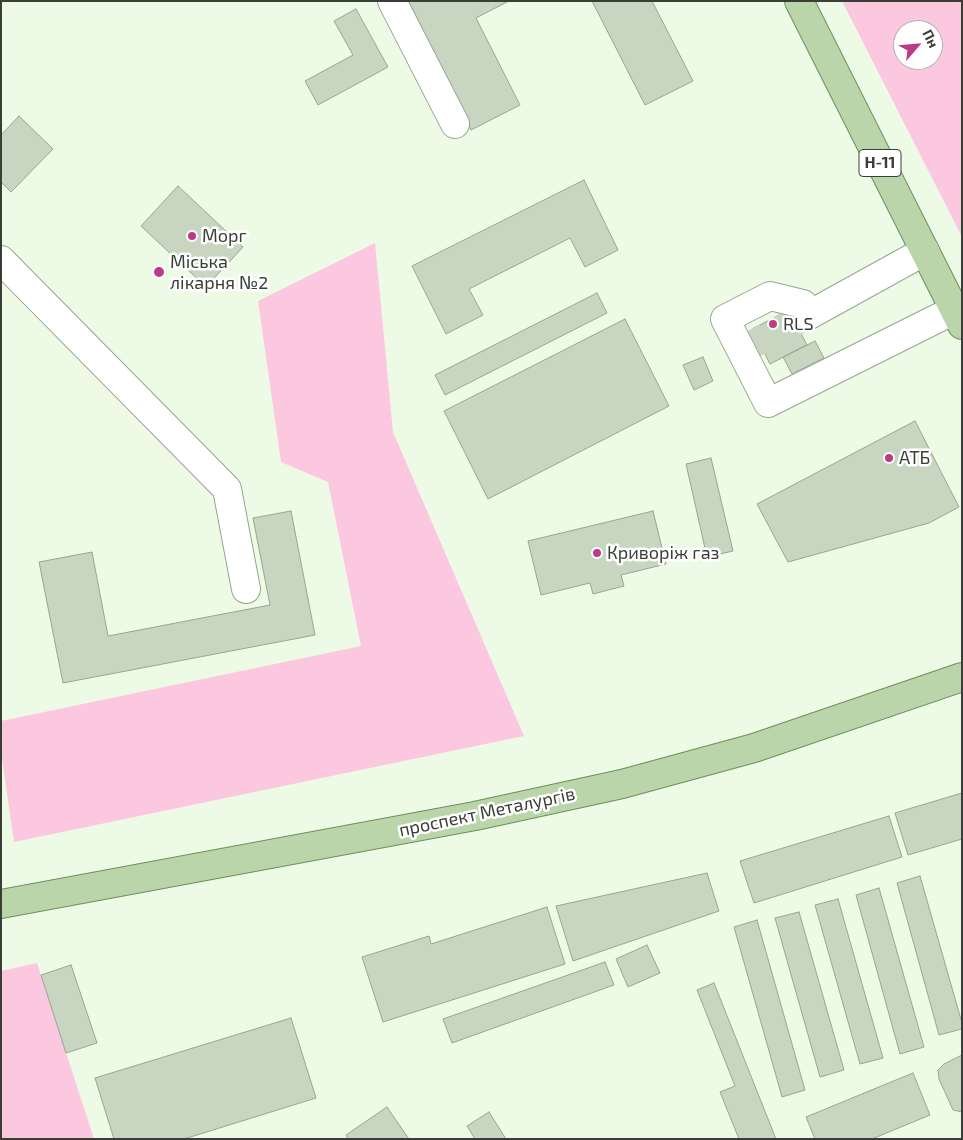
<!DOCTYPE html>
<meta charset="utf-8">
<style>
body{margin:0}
#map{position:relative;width:963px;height:1140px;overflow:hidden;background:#edfbe6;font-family:"Exo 2",sans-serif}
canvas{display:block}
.frame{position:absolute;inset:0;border:2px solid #393e36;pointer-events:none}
.north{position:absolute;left:893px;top:20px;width:50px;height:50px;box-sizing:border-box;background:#fff;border:1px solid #b0b2af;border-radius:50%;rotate:63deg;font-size:14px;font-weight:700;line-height:20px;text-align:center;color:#393e36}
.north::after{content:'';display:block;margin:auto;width:18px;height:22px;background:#bc3b85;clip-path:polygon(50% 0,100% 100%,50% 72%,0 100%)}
</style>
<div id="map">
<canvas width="963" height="1140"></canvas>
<div class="frame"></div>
<div class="north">Пн</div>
</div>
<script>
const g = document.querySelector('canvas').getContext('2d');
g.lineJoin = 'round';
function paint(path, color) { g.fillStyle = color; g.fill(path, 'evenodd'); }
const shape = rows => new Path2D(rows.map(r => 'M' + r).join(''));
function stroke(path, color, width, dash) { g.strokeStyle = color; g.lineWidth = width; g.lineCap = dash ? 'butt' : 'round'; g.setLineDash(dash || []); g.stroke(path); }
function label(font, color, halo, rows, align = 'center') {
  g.font = font + ' "Exo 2",sans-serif'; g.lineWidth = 5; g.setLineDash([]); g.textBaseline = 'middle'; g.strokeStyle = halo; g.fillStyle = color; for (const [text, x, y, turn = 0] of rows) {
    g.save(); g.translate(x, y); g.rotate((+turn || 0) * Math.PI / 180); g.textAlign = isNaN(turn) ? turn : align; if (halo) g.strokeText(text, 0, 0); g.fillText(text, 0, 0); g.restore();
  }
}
const green = shape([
 [842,1,962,1,962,237],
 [903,30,933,30,933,60,903,60],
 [375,243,393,432,524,736,14,842,1,752,1,721,361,646,328,482,281,462,258,301],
 [37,963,94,1139,1,1139,1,971]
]);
const building = shape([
 [405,1,509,1,476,18,520,105,471,130,405,1],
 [592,1,652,1,693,81,645,105,592,1],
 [356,9,388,67,318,105,305,81,353,55,334,21,356,9],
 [19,116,53,149,11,192,1,182,1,135,19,116],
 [584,180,618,250,585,267,570,238,469,289,483,315,446,334,412,266,584,180],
 [178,186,243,247,206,287,141,226,178,186],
 [597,293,607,313,445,395,435,375,597,293],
 [789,310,807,345,770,364,752,329,789,310],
 [625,319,669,406,488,499,444,411,625,319],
 [815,341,824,358,792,374,783,357,815,341],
 [703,357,713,381,694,390,683,365,703,357],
 [915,421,959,507,929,523,788,562,757,504,915,421],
 [711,458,733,551,707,557,686,464,711,458],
 [291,511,315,635,63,683,39,562,92,552,108,636,270,605,253,518,291,511],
 [653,511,666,564,621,575,624,586,593,594,590,583,541,595,528,541,653,511],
 [962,793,962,839,908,855,895,813,962,793],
 [889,816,902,857,754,903,740,861,889,816],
 [707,873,719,911,573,961,556,906,707,873],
 [920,876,962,1023,962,1029,939,1035,897,883,920,876],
 [879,888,924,1047,900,1054,856,895,879,888],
 [838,899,883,1058,860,1064,815,905,838,899],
 [547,907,565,964,383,1022,362,957,429,936,431,944,547,907],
 [799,912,844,1070,820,1077,775,918,799,912],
 [757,920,805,1090,782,1097,734,927,757,920],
 [647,945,660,973,628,987,616,959,647,945],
 [605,962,614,985,452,1043,443,1019,605,962],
 [71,965,97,1043,66,1053,41,975,71,965],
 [714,983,776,1139,739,1139,720,1092,735,1086,697,990,714,983],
 [291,1018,316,1098,184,1139,114,1139,95,1078,291,1018],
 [962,1055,962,1112,953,1110,939,1079,938,1070,944,1064,962,1055],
 [913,1073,930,1115,872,1139,815,1139,806,1117,913,1073],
 [387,1107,409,1139,348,1139,346,1135,387,1107],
 [489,1112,506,1139,475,1139,467,1126,489,1112]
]);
const minorTunnel = shape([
 [741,350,809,315]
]);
const minor = shape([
 [392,1,455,124],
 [925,251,809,315,803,304,770,296,725,319,768,403,954,310],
 [1,260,227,489,246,589]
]);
const major = shape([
 [799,1,962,325],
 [1,904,475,816,622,784,754,748,962,677]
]);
const markers = [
 [192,236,5,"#bc3b85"],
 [159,272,6,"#bc3b85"],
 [773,324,5,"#bc3b85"],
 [889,458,5,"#bc3b85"],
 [597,553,5,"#bc3b85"]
];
const shields = [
 [880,163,42]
];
const shieldNames = [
 ["Н-11",880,163]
];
const poiNames = [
 ["Морг",202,236],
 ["Міська",170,262],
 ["лікарня №2",170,283],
 ["RLS",783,324],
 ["АТБ",899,458],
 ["Криворіж газ",607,553]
];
const streetNames = [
 ["проспект Металургів",487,812,-12]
];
paint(green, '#fcc8e0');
paint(building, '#c8d5c1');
stroke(building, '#98a591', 1);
stroke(minorTunnel, '#c9d5c3', 28, [28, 14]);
stroke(minor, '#98a491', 30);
stroke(major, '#6e8e5c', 30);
stroke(minor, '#fff', 28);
stroke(major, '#b9d5a9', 28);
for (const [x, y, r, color] of markers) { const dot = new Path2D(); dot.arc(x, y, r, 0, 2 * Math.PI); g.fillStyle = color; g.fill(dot); stroke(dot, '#fff', 2); }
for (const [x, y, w] of shields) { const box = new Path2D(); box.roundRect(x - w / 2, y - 13.5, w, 27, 4); g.fillStyle = '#fff'; g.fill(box); stroke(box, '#393e36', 1); }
label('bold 16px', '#393e36', null, shieldNames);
label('18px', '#393e36', '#fff', poiNames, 'left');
label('18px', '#393e36', '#fff', streetNames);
</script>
